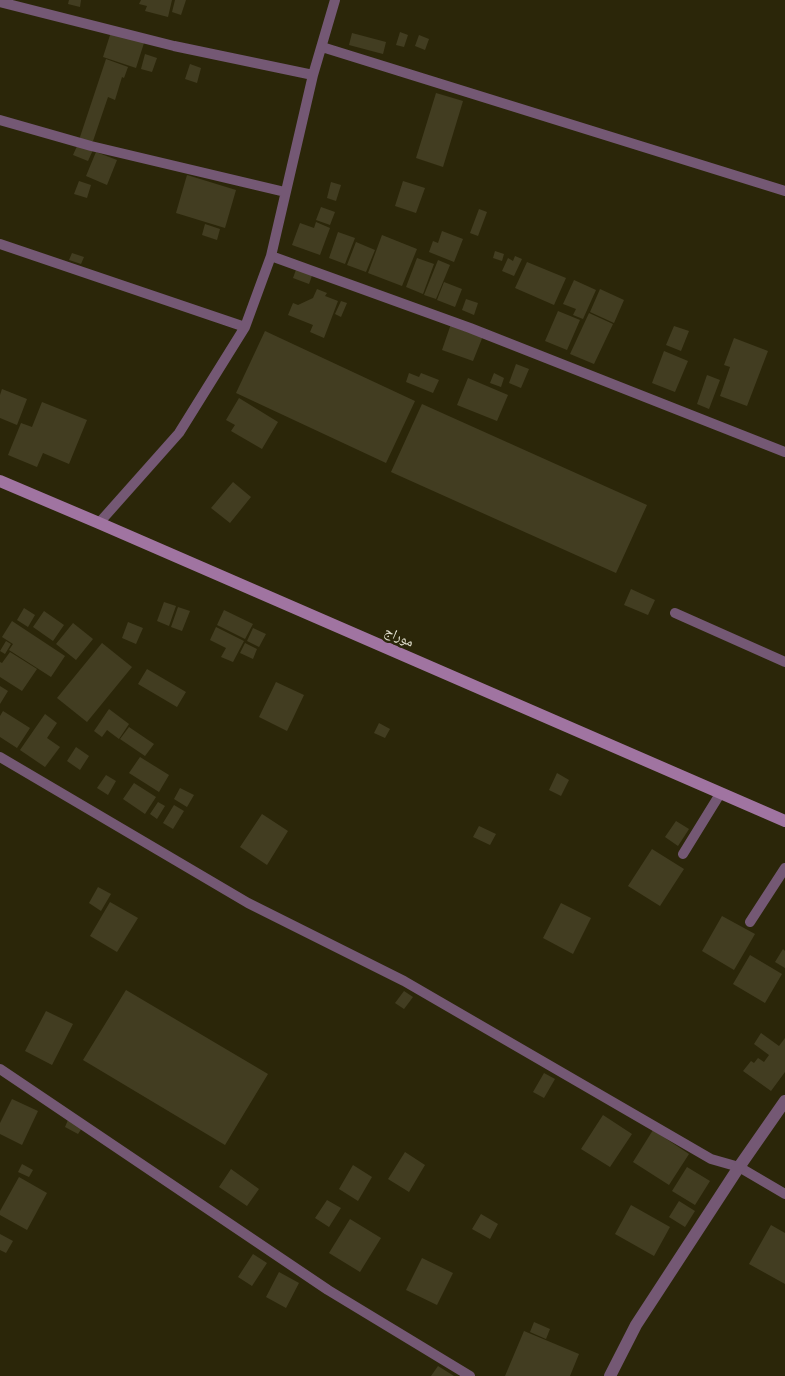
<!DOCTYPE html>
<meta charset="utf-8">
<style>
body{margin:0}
canvas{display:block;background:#2b2609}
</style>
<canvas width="785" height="1376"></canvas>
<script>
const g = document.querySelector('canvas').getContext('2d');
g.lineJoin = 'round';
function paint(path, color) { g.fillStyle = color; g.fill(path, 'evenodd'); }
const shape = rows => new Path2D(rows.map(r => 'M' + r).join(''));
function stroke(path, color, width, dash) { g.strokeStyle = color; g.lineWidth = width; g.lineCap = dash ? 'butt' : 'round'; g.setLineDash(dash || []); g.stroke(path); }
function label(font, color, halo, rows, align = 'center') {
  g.font = font + ' Arial,"Noto Naskh Arabic",sans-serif'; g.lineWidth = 5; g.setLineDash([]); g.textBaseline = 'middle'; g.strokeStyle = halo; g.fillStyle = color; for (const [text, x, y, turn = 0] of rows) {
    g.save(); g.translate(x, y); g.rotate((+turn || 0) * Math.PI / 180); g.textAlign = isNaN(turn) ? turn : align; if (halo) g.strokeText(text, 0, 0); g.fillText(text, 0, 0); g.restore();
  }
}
const building = shape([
 [69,0,81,0,80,7,68,4],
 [141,0,172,0,168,17,145,11,147,6,139,4],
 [175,0,186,0,181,15,172,12],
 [111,32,144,43,136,68,103,57],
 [400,32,408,35,404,47,396,45],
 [352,33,386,42,383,54,349,45],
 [419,35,429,39,425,50,415,46],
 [145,54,157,58,152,72,141,69],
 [106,59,128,67,124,78,122,77,115,100,108,97,92,144,79,140],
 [190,64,201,68,197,83,185,79],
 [436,93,463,101,443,167,416,158],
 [78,144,93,150,88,161,73,155],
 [96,152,117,160,107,185,86,176],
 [187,175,236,190,225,228,176,213],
 [79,181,91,185,87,198,74,194],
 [403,181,425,188,416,213,395,206],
 [331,182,341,185,336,201,327,198],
 [321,207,335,212,330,225,316,220],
 [479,209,487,212,478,236,470,233],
 [316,222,330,228,320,255,292,245,300,223,314,228],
 [205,224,220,229,217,240,202,235],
 [442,231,463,239,454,262,429,252,433,241,438,243],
 [338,232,355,238,345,264,329,258],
 [382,235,417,249,402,286,368,273],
 [356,242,375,250,366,272,347,265],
 [495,251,504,254,502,261,493,258],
 [72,253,84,257,81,264,69,260],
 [515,256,522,259,514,276,502,271,508,258,513,261],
 [417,258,434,264,423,294,406,287],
 [438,260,450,265,436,299,424,295],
 [527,262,566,278,554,305,515,288],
 [297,267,313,273,309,284,293,278],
 [574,280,596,290,583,319,573,315,576,309,563,304],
 [444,282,462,289,455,307,437,300],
 [317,289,327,293,325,296,338,301,324,338,310,332,313,325,288,315,293,303,298,305,313,298],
 [600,289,624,300,614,323,590,312],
 [466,299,478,303,474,315,462,310],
 [341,301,347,303,341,317,335,314],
 [558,311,580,320,567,350,545,341],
 [589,313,613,324,594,364,570,354],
 [451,324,483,336,473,361,442,350],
 [674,326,689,331,681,351,666,345],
 [265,331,415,401,386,463,236,393],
 [734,338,768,351,747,406,720,396,730,367,724,365],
 [664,351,688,361,675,392,652,383],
 [516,364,529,369,521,388,509,383],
 [409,373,419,377,421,373,439,380,433,393,406,382],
 [494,373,504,378,501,387,490,383],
 [707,375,720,380,709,409,697,404],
 [468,378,508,395,497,421,457,405],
 [2,389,27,399,17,425,0,418,0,395],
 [239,398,278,422,262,449,231,431,235,425,226,420],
 [42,402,87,420,69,464,43,453,37,467,8,455,21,423,32,427],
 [422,404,647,505,616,573,391,472],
 [233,482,251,497,230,523,211,508],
 [631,589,655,600,648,615,624,605],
 [164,602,176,606,169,626,157,621],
 [178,607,190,611,182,631,171,627],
 [24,608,35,615,28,627,17,620],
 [224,610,253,624,245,639,217,625],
 [44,611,64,625,53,641,33,627],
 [12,621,65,656,51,677,9,650,13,644,2,637],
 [128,622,143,628,136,644,122,638],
 [73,623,93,639,76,660,56,644],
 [216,627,244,641,233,662,221,657,226,648,210,640],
 [253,628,266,634,259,647,247,641],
 [6,641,11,644,5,654,0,651],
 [102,643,132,667,87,722,57,698],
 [245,643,257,649,253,659,240,653],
 [10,652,37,669,22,691,0,677,0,662,2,663],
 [147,669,186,692,177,707,138,684],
 [276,682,304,695,287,731,259,717],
 [0,686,8,691,0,704],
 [109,709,129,724,119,739,107,730,102,737,94,731],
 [3,711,30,728,17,748,0,737,0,716],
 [45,714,57,723,47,738,60,747,45,767,20,750],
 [379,723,390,729,385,738,374,733],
 [129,727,154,744,145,756,120,739],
 [76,747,89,756,80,770,67,761],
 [140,757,169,775,159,792,129,773],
 [557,773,569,780,561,796,549,790],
 [106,775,116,781,108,795,97,788],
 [134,783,156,797,145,814,123,799],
 [180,788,194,795,187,807,174,799],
 [158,802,165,806,157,819,150,814],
 [174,805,184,811,173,829,163,823],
 [262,814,288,831,267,865,240,847],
 [676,821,689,829,678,846,665,837],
 [479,826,496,834,490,845,473,837],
 [652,849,684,869,660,906,628,886],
 [98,887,111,894,101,911,89,903],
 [110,902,138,918,117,952,90,936],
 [561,903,591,918,573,954,543,938],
 [722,916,755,934,734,970,702,951],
 [783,949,785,951,785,968,775,962],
 [750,955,782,974,765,1003,733,984],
 [126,990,268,1074,225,1145,83,1060],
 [404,991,413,997,404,1009,395,1003],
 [46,1011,73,1024,52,1065,25,1051],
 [761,1033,779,1046,785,1038,785,1072,771,1091,743,1071,751,1061,754,1063,758,1058,764,1062,769,1055,754,1044],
 [544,1073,555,1079,544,1098,533,1092],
 [12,1099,38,1111,22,1145,0,1134,0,1123],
 [603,1115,632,1134,610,1167,581,1149],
 [68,1120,82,1128,78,1134,65,1127],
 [653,1130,689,1154,669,1185,633,1162],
 [405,1152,425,1165,409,1192,388,1179],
 [22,1164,33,1170,29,1177,18,1172],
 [353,1165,372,1177,358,1201,339,1189],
 [687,1167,710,1181,695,1205,672,1191],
 [231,1169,259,1189,247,1206,219,1187],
 [19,1177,47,1193,27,1230,0,1215,0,1211],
 [327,1200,341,1208,329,1227,315,1218],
 [679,1201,695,1211,685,1227,669,1217],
 [631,1205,670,1227,654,1256,615,1234],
 [481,1214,498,1224,490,1239,472,1229],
 [350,1219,381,1238,360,1272,329,1253],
 [771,1225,785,1233,785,1284,749,1264],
 [0,1234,13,1241,6,1253,0,1250],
 [253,1254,267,1263,252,1286,238,1277],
 [422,1258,453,1273,437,1305,406,1290],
 [279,1272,299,1283,286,1308,266,1297],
 [534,1322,550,1329,546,1339,530,1332],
 [524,1331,579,1354,570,1376,505,1376],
 [438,1366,454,1376,431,1376]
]);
const lane = shape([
 [0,2,174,46,313,75],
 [322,47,785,191],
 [0,120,91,146,285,192],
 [0,244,245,327],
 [271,256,470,328,785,452],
 [99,523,179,433,245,327,271,256,313,75,335,0],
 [675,613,785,662],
 [0,757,248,903,404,981,711,1159,739,1167,785,1194],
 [683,854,720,794],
 [750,922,785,868],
 [0,1069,328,1290,470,1376]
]);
const street = shape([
 [610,1376,636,1325,739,1167,785,1101]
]);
const secondary = shape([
 [0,481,99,523,785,821]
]);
const streetNames = [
 ["موراج",399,637,24]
];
paint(building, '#423d21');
stroke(lane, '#745874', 10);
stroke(street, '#745874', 12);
stroke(secondary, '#a074a1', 12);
label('14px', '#e1dfce', '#2b2609', streetNames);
</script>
